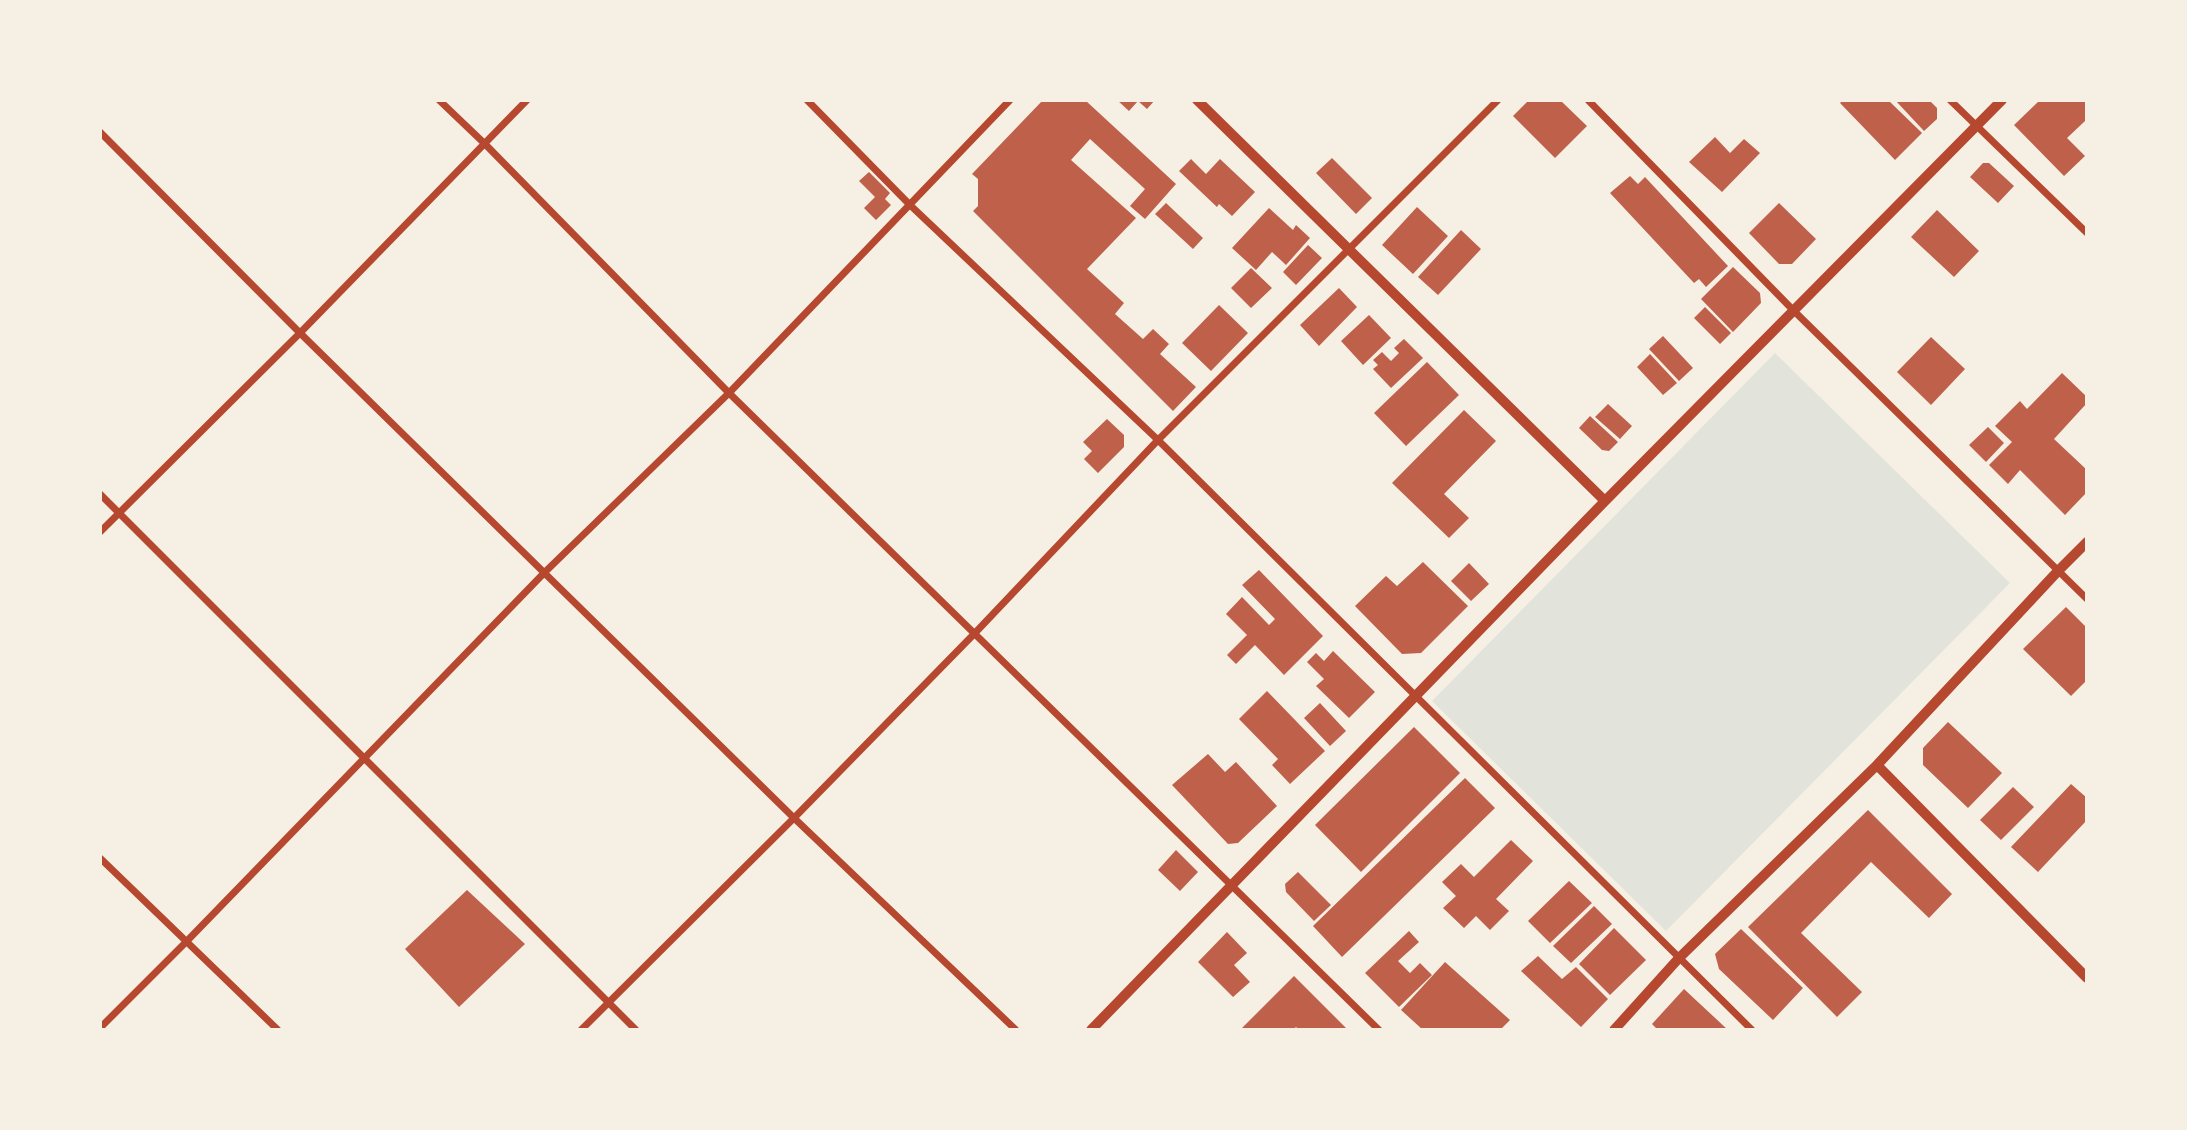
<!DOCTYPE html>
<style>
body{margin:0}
#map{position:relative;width:2187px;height:1130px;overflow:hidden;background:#f6efe4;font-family:"Fira Sans",sans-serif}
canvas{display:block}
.frame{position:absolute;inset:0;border:102px solid #f6efe4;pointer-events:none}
</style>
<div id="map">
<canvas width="2187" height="1130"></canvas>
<div class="frame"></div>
</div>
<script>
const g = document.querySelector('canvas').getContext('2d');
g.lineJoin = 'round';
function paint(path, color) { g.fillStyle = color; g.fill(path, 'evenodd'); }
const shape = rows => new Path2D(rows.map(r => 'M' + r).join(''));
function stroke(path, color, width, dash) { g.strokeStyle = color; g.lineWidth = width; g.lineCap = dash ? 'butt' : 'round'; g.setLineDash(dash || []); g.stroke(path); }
const green = shape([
 [1775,353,2010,583,1666,931,1432,701]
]);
const building = shape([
 [1043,100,1085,100,1176,184,1145,219,1130,206,1145,189,1090,139,1071,160,1136,218,1087,269,1124,303,1115,314,1143,339,1153,329,1169,344,1160,354,1196,387,1173,411,973,211,978,206,978,179,972,174],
 [1117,100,1155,100,1147,109,1138,101,1129,111],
 [1529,100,1560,100,1587,126,1555,158,1513,116],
 [1843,100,1888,100,1922,133,1895,160,1840,103],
 [1895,100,1929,100,1937,108,1937,119,1924,131],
 [2040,100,2087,100,2087,123,2085,121,2067,138,2085,156,2064,176,2014,125],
 [1715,137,1730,153,1744,139,1760,153,1722,192,1689,162],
 [1332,158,1372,198,1356,214,1316,173],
 [1191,159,1206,174,1220,159,1255,192,1232,216,1219,204,1217,207,1179,171],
 [1983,163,1989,163,2014,186,1998,203,1970,177],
 [869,172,890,193,885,199,891,205,876,220,864,208,875,197,859,181],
 [1630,176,1638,184,1645,177,1728,266,1706,287,1699,279,1694,283,1610,193],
 [1166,203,1203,238,1193,249,1155,214],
 [1779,203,1816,239,1792,264,1779,264,1749,233],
 [1417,207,1448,236,1413,274,1382,245],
 [1269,208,1293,230,1296,225,1310,238,1286,265,1272,252,1256,270,1232,248],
 [1937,210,1979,251,1954,277,1911,237],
 [1461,230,1481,249,1438,295,1418,277],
 [1308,245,1322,258,1296,285,1283,272],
 [1733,267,1760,293,1761,303,1733,332,1701,299],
 [1251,268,1272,288,1251,308,1231,288],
 [1339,288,1357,307,1319,346,1300,325],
 [1219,305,1248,333,1211,371,1182,343],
 [1705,307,1731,333,1720,344,1694,318],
 [1369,315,1391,338,1363,365,1341,341],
 [1663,336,1693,368,1679,381,1649,349],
 [1931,337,1965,369,1931,405,1897,372],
 [1404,339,1423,358,1391,388,1373,369,1378,365,1373,360,1382,352,1391,361,1399,353,1394,348],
 [1650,354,1677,383,1663,395,1637,367],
 [1427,362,1459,395,1406,446,1374,413],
 [2062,373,2087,397,2087,403,2054,439,2087,470,2087,492,2065,515,2020,470,2008,484,1989,465,2012,442,1995,426,2020,401,2027,409],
 [1608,404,1632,426,1620,439,1595,417],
 [1464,410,1496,441,1444,494,1469,518,1449,538,1392,483],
 [1590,416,1618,442,1609,451,1602,450,1579,428],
 [1107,419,1124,435,1124,447,1098,473,1084,459,1092,451,1083,442],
 [1988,427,2004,443,1986,462,1969,445],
 [1423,562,1468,606,1421,653,1402,654,1355,606,1386,576,1397,586],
 [1469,563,1489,584,1471,601,1451,581],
 [1259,570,1323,636,1284,675,1255,645,1236,664,1227,655,1247,635,1226,614,1242,597,1269,625,1275,619,1242,585],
 [2066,607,2087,628,2087,680,2071,696,2023,649],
 [1333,651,1375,692,1349,718,1316,686,1324,679,1307,662,1316,653,1324,661],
 [1267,691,1325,751,1290,784,1272,765,1278,759,1239,719],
 [1320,703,1346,731,1330,746,1304,718],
 [1948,722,2002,773,1968,808,1923,765,1923,748],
 [1414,727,1460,773,1361,872,1315,825],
 [1208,754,1225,772,1236,762,1277,806,1238,843,1228,844,1172,785],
 [1465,778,1495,808,1342,957,1313,926],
 [2071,784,2087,798,2087,820,2038,872,2011,847],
 [2013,787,2034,807,2001,840,1980,820],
 [1868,810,1952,894,1929,918,1871,862,1801,933,1862,992,1837,1017,1748,927],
 [1511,840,1533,861,1496,899,1509,911,1490,930,1476,916,1464,928,1443,908,1456,896,1442,882,1461,864,1474,877],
 [1176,850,1198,872,1180,891,1158,870],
 [1298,872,1331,905,1314,921,1286,892,1285,884],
 [1569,881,1592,903,1550,943,1528,921],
 [467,890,525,944,459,1007,405,949],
 [1594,906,1612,924,1571,963,1553,946],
 [1614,928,1646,960,1610,995,1579,964],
 [1741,929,1803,988,1773,1020,1719,969,1715,954],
 [1409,931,1419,942,1398,961,1410,973,1420,963,1432,975,1399,1007,1365,973],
 [1227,932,1247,953,1234,965,1250,982,1233,997,1198,962],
 [1538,956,1562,979,1576,967,1608,999,1581,1027,1521,971],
 [1445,962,1510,1020,1500,1030,1423,1030,1401,1010],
 [1294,976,1348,1030,1299,1030,1296,1027,1293,1030,1240,1030],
 [1684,989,1728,1030,1658,1030,1652,1024]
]);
const minor = shape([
 [439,100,485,144,729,393,1379,1030],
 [807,100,910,205,1158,440,1752,1030],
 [1588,100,1793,310,2087,599],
 [1950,100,2087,233],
 [100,132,300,333,794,818,1016,1030],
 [100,494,636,1030],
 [100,532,300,333,527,100],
 [100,858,278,1030],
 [100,1028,186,942,545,572,729,393,1010,100],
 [581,1030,794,818,975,633,1158,440,1498,100]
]);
const secondary = shape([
 [1197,100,1605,501],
 [1877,765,2087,978],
 [1091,1030,1605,501,2002,100],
 [1614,1030,1679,958,1877,765,2058,571,2087,542]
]);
paint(green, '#e2e4dc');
paint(building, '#bf614a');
stroke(minor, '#b5482f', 7);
stroke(secondary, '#b5482f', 10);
</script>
